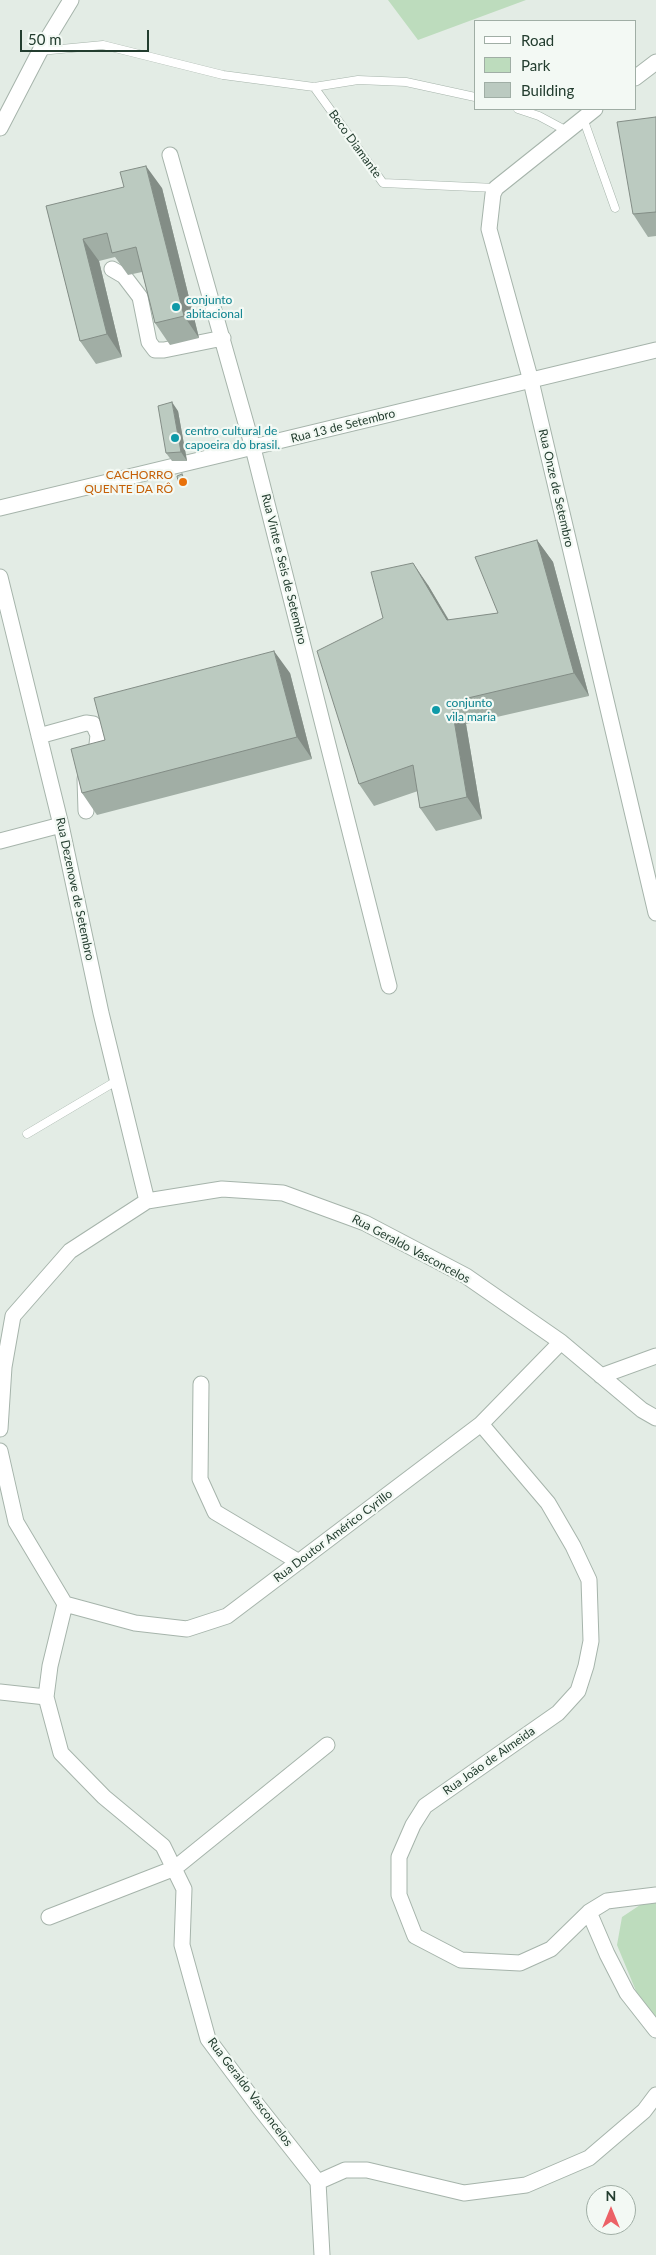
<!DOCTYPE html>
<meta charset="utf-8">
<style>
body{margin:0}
#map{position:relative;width:656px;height:2255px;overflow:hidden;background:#e3ece5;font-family:Lato,sans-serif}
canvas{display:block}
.legend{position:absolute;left:474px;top:20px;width:162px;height:90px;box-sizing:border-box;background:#f3f9f4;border:1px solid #a0aea5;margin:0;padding:6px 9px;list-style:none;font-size:15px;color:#233d2f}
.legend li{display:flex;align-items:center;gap:10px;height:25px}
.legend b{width:25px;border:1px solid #a0aea5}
.north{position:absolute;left:586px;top:2185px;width:50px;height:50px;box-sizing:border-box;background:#f3f9f4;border:1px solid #a0aea5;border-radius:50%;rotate:0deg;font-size:14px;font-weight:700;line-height:20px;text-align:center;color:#233d2f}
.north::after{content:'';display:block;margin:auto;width:18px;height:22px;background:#ec6166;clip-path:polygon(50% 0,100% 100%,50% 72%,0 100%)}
.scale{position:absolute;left:20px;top:30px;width:129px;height:22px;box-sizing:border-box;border:2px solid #233d2f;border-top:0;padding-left:6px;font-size:15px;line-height:18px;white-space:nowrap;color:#233d2f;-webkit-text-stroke:4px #f3f9f4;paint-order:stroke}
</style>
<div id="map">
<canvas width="656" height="2255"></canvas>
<ul class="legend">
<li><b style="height:6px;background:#fff"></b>Road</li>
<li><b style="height:14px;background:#bddcbd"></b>Park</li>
<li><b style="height:14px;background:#bbcac0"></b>Building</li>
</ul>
<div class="north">N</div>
<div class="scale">50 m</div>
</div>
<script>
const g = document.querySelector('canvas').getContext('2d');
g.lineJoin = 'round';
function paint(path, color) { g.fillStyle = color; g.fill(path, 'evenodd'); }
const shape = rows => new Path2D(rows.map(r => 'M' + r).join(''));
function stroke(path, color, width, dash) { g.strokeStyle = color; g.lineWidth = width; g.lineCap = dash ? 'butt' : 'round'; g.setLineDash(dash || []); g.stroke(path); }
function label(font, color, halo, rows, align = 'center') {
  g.font = font + ' Lato,sans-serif'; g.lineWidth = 4.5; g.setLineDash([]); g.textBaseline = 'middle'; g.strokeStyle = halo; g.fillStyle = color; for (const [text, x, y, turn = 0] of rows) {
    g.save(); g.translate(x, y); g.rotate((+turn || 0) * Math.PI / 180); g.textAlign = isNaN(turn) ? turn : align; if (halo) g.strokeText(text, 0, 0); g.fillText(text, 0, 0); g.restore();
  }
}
const green = shape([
 [388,0,526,0,418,40],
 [643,1903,656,1903,656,2019,643,2008,617,1945,622,1917]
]);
const service = shape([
 [40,51,103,45,223,75,314,87,358,80,406,82,475,97],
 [314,87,383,183,496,188],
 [518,109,539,116,567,131],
 [583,118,615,208],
 [27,1134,118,1080]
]);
const minor = shape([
 [635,78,656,62],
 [595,109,496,188,493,194,489,229,531,381,656,913],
 [0,128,40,51,71,0],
 [170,155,253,448,389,986],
 [112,269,124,276,140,297,149,342,155,350,164,350,223,338],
 [0,508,656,350],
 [0,577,61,825,101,1013,147,1201],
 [39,736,86,723,93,724,98,735,95,763],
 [85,779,86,811],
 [0,841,61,825],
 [601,1376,656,1356],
 [201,1384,200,1479,215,1512,299,1562],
 [481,1424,548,1503,573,1546,589,1580,591,1641,586,1666,578,1691,558,1713,425,1806,413,1825,399,1857,399,1895,415,1936,461,1960,520,1963,551,1949,589,1912,607,1901,656,1895],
 [0,1429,4,1367,13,1316,70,1251,147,1201,222,1189,283,1193,365,1223,466,1276,561,1342,642,1410,656,1418],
 [0,1451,16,1522,65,1604,50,1666,46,1697,61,1753,104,1797,163,1846,184,1889,182,1945,208,2039,258,2106,318,2182],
 [65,1604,135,1623,187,1629,227,1616,481,1424,561,1342],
 [0,1692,46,1697],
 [589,1912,607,1954,627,1993,656,2030],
 [49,1917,175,1868,327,1745],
 [318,2182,345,2170,367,2170,464,2193,526,2185,589,2158,644,2111,656,2095],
 [318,2182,322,2255]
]);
const wall = shape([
 [656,117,656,236,648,237,633,214],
 [162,188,199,338,170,345,155,323,142,272,128,275,115,257,99,261,122,357,96,364,80,341,46,206],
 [178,411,187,461,172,461,166,453],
 [182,474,185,478,187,483,181,485,178,481],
 [537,540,553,562,589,696,466,724,482,819,436,831,420,808,418,791,374,806,359,784,383,618,428,585,449,620,498,613],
 [290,673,312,759,97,815,82,793,105,740]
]);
const shadedWall = shape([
 [146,166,162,188,199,338,184,316],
 [83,239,99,261,122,357,107,334],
 [172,402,178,411,187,461,181,452],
 [537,540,553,562,589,696,574,673],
 [413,563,428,585,462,643,447,620],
 [274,651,290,673,312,759,297,737],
 [451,702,466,724,482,819,467,797]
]);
const building = shape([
 [656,117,656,212,633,214,617,122,656,117],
 [146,166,184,316,155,323,136,247,112,253,107,233,83,239,107,334,80,341,46,206,124,187,120,172,146,166],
 [172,402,181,452,166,453,158,406,172,402],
 [182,474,183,479,178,481,177,476,182,474],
 [537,540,574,673,451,702,467,797,420,808,413,765,359,784,317,651,383,618,371,572,413,563,447,620,498,613,475,557,537,540],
 [274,651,297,737,82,793,71,749,105,740,94,698,274,651]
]);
const markers = [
 [176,307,5,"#0f9aa8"],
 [175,438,5,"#0f9aa8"],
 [183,482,5,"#e8710a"],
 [436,710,5,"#0f9aa8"]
];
const streetNames = [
 ["Beco Diamante",355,144,54],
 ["Rua 13 de Setembro",343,426,-14],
 ["Rua Onze de Setembro",556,488,77],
 ["Rua Vinte e Seis de Setembro",284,569,76],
 ["Rua Dezenove de Setembro",75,889,78],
 ["Rua Geraldo Vasconcelos",411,1249,28],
 ["Rua Doutor Américo Cyrillo",333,1536,-37],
 ["Rua João de Almeida",489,1761,-35],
 ["Rua Geraldo Vasconcelos",250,2092,53]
];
const cultureNames = [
 ["conjunto",186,300],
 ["abitacional",186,314],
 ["centro cultural de",185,431],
 ["capoeira do brasil.",185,445],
 ["conjunto",446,703],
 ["vila maria",446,717]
];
const foodNames = [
 ["CACHORRO",173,475],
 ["QUENTE DA RÔ",173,489]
];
paint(green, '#bddcbd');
stroke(service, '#a6b4ab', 9);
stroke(minor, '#a6b4ab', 17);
stroke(service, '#fff', 8);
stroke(minor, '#fff', 15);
paint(wall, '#a1aea5');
paint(shadedWall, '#838d86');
paint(building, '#bbcac0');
stroke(building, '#838d86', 1);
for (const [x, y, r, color] of markers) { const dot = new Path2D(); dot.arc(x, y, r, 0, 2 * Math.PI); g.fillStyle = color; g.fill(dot); stroke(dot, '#f3f9f4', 2); }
label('12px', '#233d2f', '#f3f9f4', streetNames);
label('12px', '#0d838f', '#f3f9f4', cultureNames, 'left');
label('12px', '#c56008', '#f3f9f4', foodNames, 'right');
</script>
